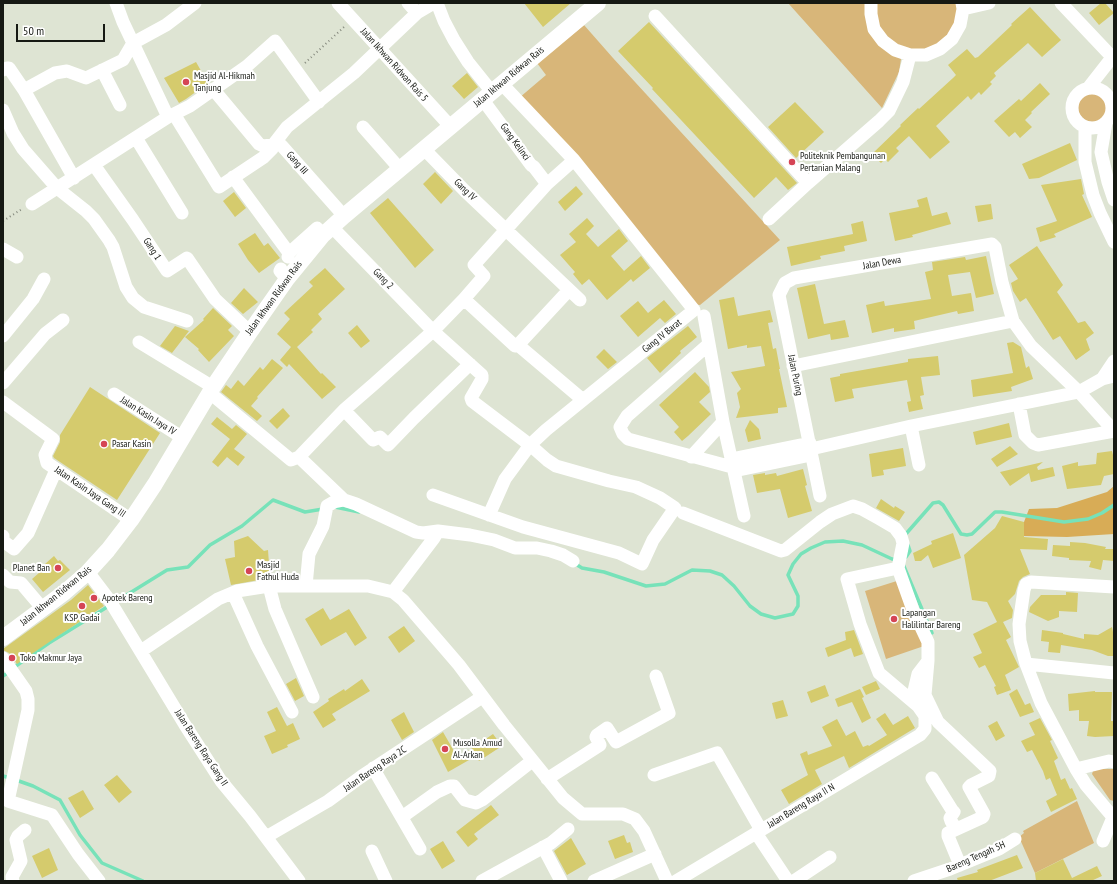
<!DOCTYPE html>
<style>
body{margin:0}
#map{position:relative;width:1117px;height:884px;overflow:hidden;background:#dee4d3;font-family:"PT Sans Narrow",sans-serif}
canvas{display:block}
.frame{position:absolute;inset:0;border:4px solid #161913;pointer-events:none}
.scale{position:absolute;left:16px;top:24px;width:89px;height:18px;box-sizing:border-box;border:2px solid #161913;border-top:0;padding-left:5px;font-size:12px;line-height:14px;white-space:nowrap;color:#161913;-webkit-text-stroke:3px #fff;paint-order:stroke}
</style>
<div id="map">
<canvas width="1117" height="884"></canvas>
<div class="frame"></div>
<div class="scale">50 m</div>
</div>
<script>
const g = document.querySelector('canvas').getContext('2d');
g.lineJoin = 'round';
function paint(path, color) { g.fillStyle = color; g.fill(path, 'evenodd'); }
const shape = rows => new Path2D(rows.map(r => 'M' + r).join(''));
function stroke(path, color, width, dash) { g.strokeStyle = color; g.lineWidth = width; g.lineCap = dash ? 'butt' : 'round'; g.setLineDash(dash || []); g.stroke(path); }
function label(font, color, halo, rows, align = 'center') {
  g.font = font + ' "PT Sans Narrow",sans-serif'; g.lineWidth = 4; g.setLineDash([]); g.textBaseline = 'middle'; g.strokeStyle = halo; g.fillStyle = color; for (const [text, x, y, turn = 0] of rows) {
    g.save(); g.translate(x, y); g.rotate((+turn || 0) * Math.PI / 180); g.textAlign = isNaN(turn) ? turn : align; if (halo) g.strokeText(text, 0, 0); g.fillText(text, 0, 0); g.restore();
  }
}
const green = shape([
 [788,3,866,3,865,5,901,59,899,72,882,108],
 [876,3,958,3,957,18,952,31,943,41,931,48,917,50,904,48,892,42,882,32,876,19],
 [584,25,613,58,780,240,700,305,692,304,519,98,546,75,537,63],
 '1078 107a15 15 0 1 1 30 0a15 15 0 1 1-30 0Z',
 [900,580,924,646,886,659,865,591],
 [1099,769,1114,769,1114,801,1110,800,1092,774,1093,771],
 [1077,801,1094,843,1035,873,1019,837,1024,833,1023,831]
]);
const forest = shape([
 [1114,486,1114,534,1067,537,1024,536,1024,522,1029,509,1057,508,1107,492]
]);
const stream = shape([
 [335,507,359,512],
 [905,535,933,503,939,502,943,505,961,534,967,535,972,534,995,512,1002,512,1064,522,1088,519,1102,513,1114,505],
 [906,557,910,551,908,545],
 [574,563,582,568,604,572,646,586,665,584,692,570,710,571,722,575,734,586,750,606,761,614,775,618,793,614,798,606,798,596,788,575,793,564,801,554,811,548,825,542,843,541,862,545,892,559,897,560],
 [903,564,932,633],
 [13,668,49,643,167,570,188,567,210,545,242,526,273,500,305,512,323,509],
 [3,676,9,672],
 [3,776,10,778],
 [16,780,33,786,60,800,80,835,102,863,143,881]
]);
const building = shape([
 [524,3,571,3,543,27],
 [1101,3,1105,3,1114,13,1099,25,1089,13],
 [1030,7,1061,40,1042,57,1028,43,994,73,996,76,990,82,992,84,981,95,979,92,971,100,968,96,936,126,950,142,930,159,909,136,896,148,899,151,888,162,885,159,881,163,872,154,901,126,900,125,918,108,919,109,953,78,956,75,948,65,967,49,975,58,978,57,1012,25,1011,24],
 [649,22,797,183,788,190,776,177,754,198,652,89,653,88,618,51],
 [196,62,208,83,186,99,179,103,164,78],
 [467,73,478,87,464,99,452,86],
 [1040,83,1050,94,1031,112,1032,113,1025,120,1032,127,1020,138,1015,132,1009,137,994,121,1019,99,1021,101],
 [795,102,824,132,796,158,768,127],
 [1070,143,1077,160,1039,178,1029,179,1022,164],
 [435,172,453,191,441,204,423,184],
 [1081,179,1084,194,1082,195,1092,217,1054,234,1056,237,1040,242,1036,228,1057,221,1041,185],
 [576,186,583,194,565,211,558,202],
 [234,192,246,208,235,217,223,201],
 [927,197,932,216,947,212,951,224,912,235,913,237,895,241,889,213,919,207,917,200],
 [388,198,434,250,415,268,370,213],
 [991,204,993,219,978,222,975,206],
 [587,218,594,226,586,234,598,247,619,229,628,241,611,256,624,271,641,256,650,268,633,282,631,279,607,300,589,279,582,285,573,274,575,272,560,255,576,242,569,234],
 [863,221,867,241,844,246,845,251,820,256,821,259,791,266,787,247,853,234,851,224],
 [255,233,264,246,268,243,280,258,259,273,248,260,238,244],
 [1037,246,1063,285,1057,292,1068,308,1078,323,1085,321,1094,333,1086,339,1090,350,1076,360,1060,336,1053,340,1026,298,1020,302,1013,291,1011,283,1018,279,1009,265],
 [986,256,994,294,976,298,970,272,948,275,952,296,971,293,974,311,958,314,957,311,914,321,915,329,894,332,894,328,872,333,866,305,884,301,885,306,931,299,925,272,933,270,932,262,965,257,966,260],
 [325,268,345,289,318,314,322,319,311,330,313,332,297,347,321,374,322,373,336,387,322,399,289,364,287,367,280,360,291,347,277,334,290,319,284,313,313,286,309,282],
 [815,284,824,324,845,320,849,337,831,340,830,334,808,339,797,288],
 [244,288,258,302,243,314,231,303],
 [734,297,738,316,770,310,773,322,768,323,773,349,776,348,780,369,779,369,787,407,778,408,778,413,736,418,740,407,737,393,741,389,731,372,765,366,761,346,747,348,747,345,728,349,719,300],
 [664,300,676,314,665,323,660,318,638,337,620,316,638,301,648,313],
 [213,308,232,326,228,330,234,336,209,362,198,350,199,349,185,337,204,320,203,319],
 [357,325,370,341,361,348,348,333],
 [175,326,189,331,172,353,160,346],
 [688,326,697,337,680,351,681,353,660,373,647,358],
 [1013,342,1021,347,1026,368,1029,366,1033,379,1011,387,1012,391,973,397,971,380,1013,373,1007,343],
 [604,349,617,362,608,369,596,357],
 [938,356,940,375,921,377,924,395,920,396,923,409,909,412,907,402,911,401,907,380,852,389,854,398,835,402,830,378,840,376,840,374,908,362,908,359],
 [272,359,283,368,257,397,258,398,251,406,262,416,257,421,221,392,226,385,231,389,238,380,244,386,260,367,263,370],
 [695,372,709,387,710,392,699,402,711,414,688,436,682,441,674,432,679,427,659,405],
 [90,387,160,433,117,500,54,458,53,456,60,442,60,435],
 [283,408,290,416,277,429,269,421],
 [217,417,232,429,236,425,247,434,234,449,245,457,238,466,227,457,218,467,212,462,230,439,211,424],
 [750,420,759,429,761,439,748,442,745,430],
 [1009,423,1012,437,976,445,973,432],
 [1010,446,1018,454,997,467,991,459],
 [903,448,906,466,883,470,884,475,872,477,869,454],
 [1112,451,1114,459,1114,474,1104,476,1101,485,1067,489,1062,466,1078,462,1078,466,1096,464,1097,453],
 [1043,462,1037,467,1038,470,1053,467,1055,476,1031,482,1029,473,1010,486,1000,472],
 [803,469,807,485,805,486,812,511,788,518,780,489,757,493,753,475,765,473,765,475,776,473,777,476],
 [881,499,894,508,895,506,905,512,899,521,876,508],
 [1002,516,1024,522,1024,537,1048,539,1047,550,1020,549,1030,574,1023,577,1019,581,1015,594,1008,601,1013,610,1012,618,1003,622,1011,637,1006,640,1019,667,1005,675,1011,690,997,695,994,687,996,686,985,665,979,668,973,657,982,653,973,634,997,622,987,602,972,600,964,555,995,528],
 [953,533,961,558,933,568,928,555,921,561,915,561,913,553,932,544,931,541],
 [248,536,264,551,268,550,270,578,231,585,225,559,235,557,234,541],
 [1070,542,1085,543,1106,547,1105,549,1114,549,1114,561,1103,560,1101,570,1089,567,1091,561,1069,560,1069,558,1052,556,1053,545,1070,546],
 [54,556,58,561,60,560,70,570,43,592,32,579,47,566,45,564],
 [88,585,104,606,58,636,17,664,9,653,3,650,3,649,71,600],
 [1066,592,1078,593,1077,612,1059,611,1059,617,1048,621,1029,612,1030,607,1041,595,1066,595],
 [323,608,330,620,349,609,367,638,355,646,346,632,321,646,305,619],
 [404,626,415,641,399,653,388,637],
 [1112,627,1114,637,1114,656,1108,656,1092,650,1061,645,1060,653,1048,652,1049,642,1041,641,1042,630,1063,633,1063,634,1084,639,1084,634,1098,635],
 [854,630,863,654,854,657,851,648,828,657,825,648,846,640,845,632],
 [296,678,304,696,295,701,286,684],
 [362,679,370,691,332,714,336,720,323,728,313,712,329,701,328,699,344,689,345,691],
 [876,681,880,689,866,695,862,687],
 [825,685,829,696,811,703,807,692],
 [860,689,864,697,862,698,871,718,862,723,852,702,838,707,835,699],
 [1017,689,1025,705,1030,703,1034,712,1020,717,1009,694],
 [1095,691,1095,692,1112,692,1111,721,1114,721,1114,736,1095,737,1087,736,1089,721,1079,721,1079,710,1069,711,1068,694],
 [783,700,788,716,776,719,772,703],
 [277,707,287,726,293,723,300,739,287,745,288,747,272,754,264,736,276,731,267,712],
 [404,712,414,732,402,740,391,720],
 [885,713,893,725,908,716,915,728,849,768,844,756,815,770,822,784,789,804,781,790,808,775,800,754,807,751,808,755,832,746,822,727,837,719,846,736,855,731,863,747,868,745,869,746,887,735,876,719],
 [1040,718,1052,740,1050,741,1058,758,1054,761,1061,780,1065,778,1070,789,1072,788,1077,799,1051,812,1046,801,1057,795,1050,778,1046,780,1043,771,1032,750,1027,752,1021,741,1035,735,1029,723],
 [997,721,1005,736,996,741,988,726],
 [443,732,458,758,493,734,502,746,479,761,476,756,448,772,432,740],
 [117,775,132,792,119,803,104,785],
 [83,790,94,809,80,818,68,798],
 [491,805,499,815,474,834,478,839,468,847,456,832],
 [624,835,627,843,630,842,633,852,615,859,608,841],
 [571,838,586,864,567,875,554,851],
 [443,841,455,861,442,869,430,849],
 [49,848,58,870,42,878,32,856],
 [1017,855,1023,868,989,881,958,881,957,878,978,872,977,870],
 [1063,859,1072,878,1097,866,1102,876,1091,881,1036,881,1035,873]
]);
const path = shape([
 [305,63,344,27],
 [3,221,22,209]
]);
const minor = shape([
 [116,3,123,22,168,117],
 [338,3,451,127],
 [408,3,417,13],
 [437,3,444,21,454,40,468,62,492,92],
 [871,3,871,14,874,29,883,41,895,50,910,55,926,55,940,49,952,39,960,25,963,9,962,3],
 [1061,3,1114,59],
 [963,9,989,3],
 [655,16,808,183],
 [3,70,7,68,9,68,24,90,74,178],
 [102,70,120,105],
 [1089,87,1114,55],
 '1072 108a20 20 0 1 1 40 0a20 20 0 1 1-40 0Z',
 [213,89,259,144,263,146,280,144,282,146,344,216],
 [24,90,55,73,67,71,86,78,123,60,133,43,166,25,195,3],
 [483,100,531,165,534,167,547,184],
 [3,110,13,133,23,149,57,188,86,211,94,219,109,240,113,247,126,287,133,298,144,307,187,321],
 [174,114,219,187,264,157,272,149,273,145,287,127,354,73,417,13,434,3],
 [1106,123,1101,152,1108,182,1114,200],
 [363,127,400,169],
 [1085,127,1085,162,1093,195,1100,213,1114,242],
 [136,138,182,213],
 [424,149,465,191,580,300],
 [94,165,133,220,167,271,187,258,215,299,250,332],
 [233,177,289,253],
 [32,204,168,117,190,106,247,66,275,41,319,102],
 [769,219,808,183,879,121,889,111,903,82,910,55],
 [332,227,433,331,482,375,482,379,471,398,472,401,530,445,546,430,694,310,574,160,502,84],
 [3,249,17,257],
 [288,257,289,253,317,228,323,235],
 [281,269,280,271,287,279],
 [464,299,515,346,517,346,569,290],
 [704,316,723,422,744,516],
 [3,336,33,299,44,279],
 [139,342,213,387],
 [709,344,627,416,620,427,623,434,628,439,732,467],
 [518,345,583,400],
 [793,366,1013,321],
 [1102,379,1114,361],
 [3,383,45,334,63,320],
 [210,393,291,460,299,457,344,410,374,384,433,331,464,299,484,276,474,265,547,184,574,160],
 [114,394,183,438],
 [3,402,53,439,45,455,47,463,131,520],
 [1019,404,1025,435,1033,443,1038,445,1114,431],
 [344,410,373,440,380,437,388,445,414,418,470,364],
 [911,426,919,465],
 [811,449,911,426,1079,392,1102,379,1114,376],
 [299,457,344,500],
 [691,457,723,422],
 [731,459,810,443],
 [734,471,811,455],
 [433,495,523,527,619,553,642,564,653,540,675,508,660,498,636,487,609,481,556,466,547,460,530,445,505,479,489,515],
 [820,496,779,295,785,283,794,278,992,244,995,247,1002,282,1013,321,1031,346,1079,392,1114,431],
 [3,536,3,541,14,549,28,533,56,470],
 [898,568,847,579,860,624,879,673,918,706],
 [88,572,110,601,185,725,221,781,250,816,299,881],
 [3,575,10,582,21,583,43,609],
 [269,586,275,609,313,697],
 [306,586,309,554,323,526,327,506,334,502,344,500,356,504,416,532,423,533,438,531,470,535,494,540,515,548,537,548,551,551,563,555,573,561],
 [393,592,434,538,438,531],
 [233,593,257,646,292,712],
 [141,651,218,599,237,591,269,586,368,586,393,592,403,600,459,665,504,725,563,798,582,814,623,814,635,819,644,831,667,881],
 [3,658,26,691,28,699,28,710,8,801,52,815,78,854,99,881],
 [928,661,925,695,938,722,990,771,989,776,971,785,969,787,984,814,983,817,948,833,948,836,960,865],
 [1026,664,1020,641,1019,624,1024,590,1026,584,1031,582,1114,587],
 [373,768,420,849],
 [1076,769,1041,703,1026,664,1114,673],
 [654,775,717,753,761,830],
 [932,778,952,810,954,812,950,818,951,821,956,829],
 [547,779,600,745,596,737,597,735,607,728,616,742,669,713,656,676],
 [402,817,437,792,450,786,454,786,465,800,476,803,482,800,532,761],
 [1113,817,1086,785,1076,769,1109,761,1114,762],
 [756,833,788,881],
 [266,837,328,801,362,776,482,697],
 [1103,841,1114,815],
 [543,847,561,881],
 [372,851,386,881],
 [13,881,12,877,21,861,16,840,18,836,25,830],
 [482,881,551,843,568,829],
 [594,881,655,854],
 [676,881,920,735,925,729,925,716,918,706,914,691,918,674,928,661,928,642,913,610,898,568,903,543,901,536,895,528,878,518,862,509,853,506,832,514,820,522,785,550,781,551,683,513],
 [794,881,830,857],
 [914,881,950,869,999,849,1015,839]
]);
const major = shape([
 [3,638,65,592,88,572,108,550,131,520,155,484,213,387,250,332,287,279,323,235,344,216,598,3]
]);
const markers = [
 [186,82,4,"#d54555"],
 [792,162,4,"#d54555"],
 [104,444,4,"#d54555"],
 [58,568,4,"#d54555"],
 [249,571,4,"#d54555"],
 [94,598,4,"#d54555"],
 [82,606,4,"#d54555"],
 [894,619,4,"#d54555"],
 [12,658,4,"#d54555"],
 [445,749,4,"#d54555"]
];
const streetNames = [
 ["Jalan Ikhwan Ridwan Rais 5",394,65,48],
 ["Jalan Ikhwan Ridwan Rais",509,77,-40],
 ["Gang Kelinci",515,142,54],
 ["Gang III",297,163,48],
 ["Gang IV",465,190,44],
 ["Gang 1",152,249,57],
 ["Jalan Dewa",882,263,-10],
 ["Gang 2",383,279,46],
 ["Jalan Ikhwan Ridwan Rais",274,298,-54],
 ["Gang IV Barat",662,336,-39],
 ["Jalan Puring",795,375,78],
 ["Jalan Kasin Jaya IV",148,416,32],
 ["Jalan Kasin Jaya Gang III",90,492,34],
 ["Jalan Ikhwan Ridwan Rais",56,596,-39],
 ["Jalan Bareng Raya Gang II",201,748,57],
 ["Jalan Bareng Raya 2C",375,769,-34],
 ["Jalan Bareng Raya II N",801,806,-31],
 ["Bareng Tengah 5H",976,857,-24]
];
const poiNames = [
 ["Masjid Al-Hikmah",194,76],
 ["Tanjung",194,88],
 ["Politeknik Pembangunan",800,156],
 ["Pertanian Malang",800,168],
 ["Pasar Kasin",112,444],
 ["Masjid",257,565],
 ["Fathul Huda",257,577],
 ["Planet Ban",50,568,"right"],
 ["Apotek Bareng",102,598],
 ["Lapangan",902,613],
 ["Halilintar Bareng",902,625],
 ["KSP Gadai",82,618,"center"],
 ["Toko Makmur Jaya",20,658],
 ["Musolla Amud",453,743],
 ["Al-Arkan",453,755]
];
paint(green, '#d8b679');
paint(forest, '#d8ac56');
stroke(stream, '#77e2b9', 3.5);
paint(building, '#d5cb6d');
stroke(path, '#868a7e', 2, [1, 3]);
stroke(minor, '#fff', 13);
stroke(major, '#fff', 16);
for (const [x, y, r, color] of markers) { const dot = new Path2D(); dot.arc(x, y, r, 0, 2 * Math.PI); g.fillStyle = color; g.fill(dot); stroke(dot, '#fff', 1.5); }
label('10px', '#161913', '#fff', streetNames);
label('10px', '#161913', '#fff', poiNames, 'left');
</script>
